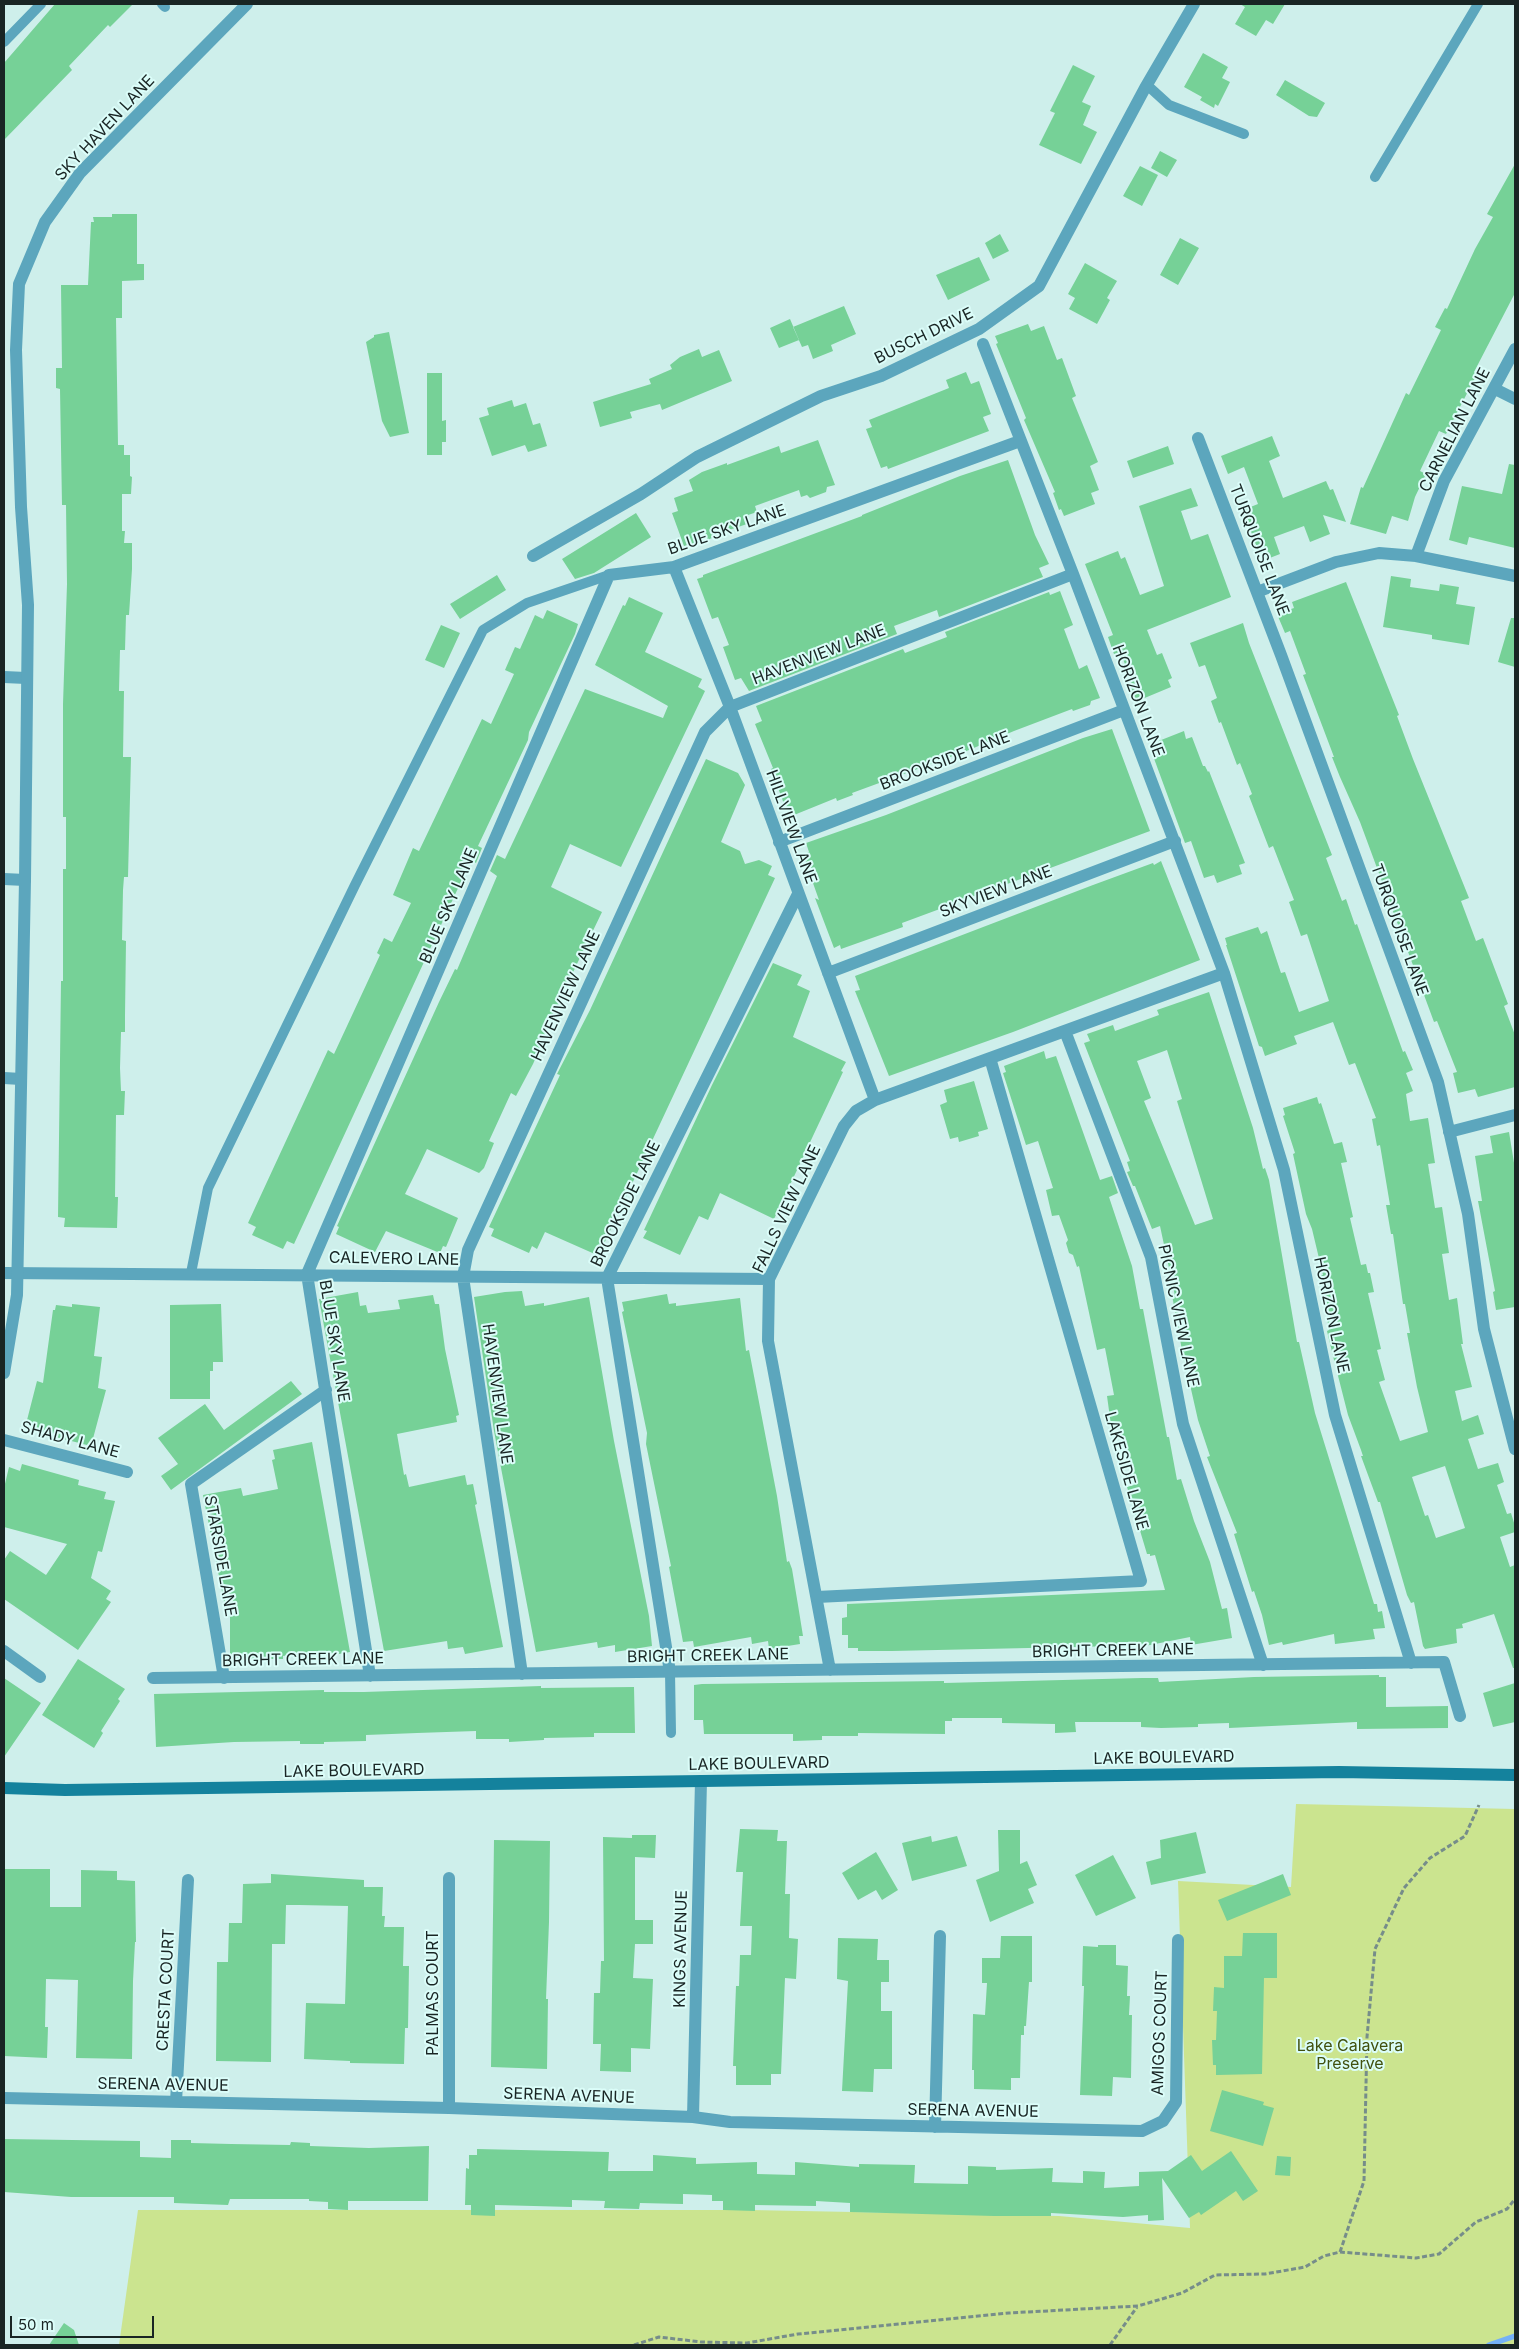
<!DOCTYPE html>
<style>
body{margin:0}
#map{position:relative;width:1519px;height:2349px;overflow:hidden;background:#ceefeb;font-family:Inter,sans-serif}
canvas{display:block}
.frame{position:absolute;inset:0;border:5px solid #192524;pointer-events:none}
.scale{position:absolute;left:10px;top:2316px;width:144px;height:22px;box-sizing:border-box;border:2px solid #192524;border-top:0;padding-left:6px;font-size:15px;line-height:18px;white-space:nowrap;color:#192524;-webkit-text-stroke:4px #dbfdf9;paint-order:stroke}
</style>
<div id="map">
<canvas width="1519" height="2349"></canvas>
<div class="frame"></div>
<div class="scale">50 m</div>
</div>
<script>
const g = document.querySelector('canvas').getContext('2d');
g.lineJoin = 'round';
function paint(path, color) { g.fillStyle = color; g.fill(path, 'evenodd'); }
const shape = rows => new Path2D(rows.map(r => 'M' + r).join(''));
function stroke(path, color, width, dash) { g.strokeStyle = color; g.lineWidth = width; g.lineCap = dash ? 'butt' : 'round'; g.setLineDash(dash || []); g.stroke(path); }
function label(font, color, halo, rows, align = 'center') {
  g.font = font + ' Inter,sans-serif'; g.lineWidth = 4; g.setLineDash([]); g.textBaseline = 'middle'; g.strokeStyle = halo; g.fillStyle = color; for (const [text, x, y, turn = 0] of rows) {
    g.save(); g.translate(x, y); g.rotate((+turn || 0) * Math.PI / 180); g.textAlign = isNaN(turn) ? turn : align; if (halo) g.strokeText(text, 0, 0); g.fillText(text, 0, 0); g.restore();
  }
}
const green = shape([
 [1296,1804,1515,1809,1515,2345,119,2345,138,2210,750,2210,1059,2216,1190,2228,1178,1881,1291,1887]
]);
const stream = shape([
 [1489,2345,1515,2336]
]);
const building = shape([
 [55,4,133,4,110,27,108,25,69,66,72,70,4,140,4,63],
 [1240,4,1285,4,1273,24,1266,20,1256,36,1235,24,1245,7],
 [1203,53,1228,67,1222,78,1230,82,1218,106,1215,104,1214,108,1200,100,1202,97,1184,87],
 [1073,65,1095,76,1082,102,1091,106,1083,125,1097,132,1081,164,1039,145,1055,113,1050,111],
 [1285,80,1325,103,1317,117,1309,116,1276,95],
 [1160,151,1177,160,1167,177,1151,168],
 [1515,164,1515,293,1474,372,1477,374,1446,434,1439,431,1420,471,1426,474,1415,497,1408,521,1392,516,1386,534,1350,524,1361,487,1363,488,1406,393,1409,395,1441,330,1435,327,1445,308,1447,309,1475,249,1493,217,1487,214],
 [1140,166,1158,175,1142,206,1123,196],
 [112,214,137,214,137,264,144,264,144,280,122,281,122,318,116,318,118,445,124,445,124,455,130,455,130,476,132,477,131,494,122,494,122,531,125,531,124,543,132,543,132,569,129,615,126,615,125,650,120,650,119,691,124,691,123,757,131,757,128,877,124,877,123,890,122,940,126,941,125,1015,125,1032,121,1032,120,1068,121,1091,125,1091,124,1115,116,1115,115,1197,118,1197,117,1228,64,1227,65,1218,58,1217,61,981,63,981,63,869,66,869,66,817,63,817,63,704,67,584,66,505,62,505,60,389,56,388,56,368,62,368,61,285,88,285,91,222,94,222,93,217,112,217],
 [1000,234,1009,251,993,259,985,243],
 [1180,238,1199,248,1178,285,1160,275],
 [979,257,990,280,948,300,936,275],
 [1085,263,1117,281,1107,298,1110,300,1097,324,1069,309,1075,298,1068,294],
 [844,306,856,334,831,345,833,351,813,359,808,345,802,347,793,327],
 [790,319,799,340,779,348,770,328],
 [1028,324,1031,331,1044,326,1057,360,1062,358,1076,396,1072,398,1098,462,1090,466,1099,490,1091,493,1095,504,1064,516,1061,509,1059,510,1053,493,1055,492,1024,420,1026,418,996,344,998,343,995,336],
 [389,332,409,433,390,437,382,421,366,342,374,337,374,335],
 [699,349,702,357,719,350,732,381,662,410,660,404,630,412,632,418,600,427,593,402,651,384,649,379,672,369,670,365,680,357],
 [966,372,971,384,979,381,991,414,983,417,989,431,888,469,887,466,881,468,866,429,872,427,869,420,949,388,946,380],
 [427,373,442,373,442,421,446,420,446,442,442,442,442,455,427,455],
 [512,400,514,407,526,403,533,425,540,423,547,446,528,452,525,445,492,456,479,418,489,415,487,408],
 [1272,436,1280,456,1269,461,1283,498,1326,481,1330,490,1333,489,1346,522,1323,515,1330,534,1310,542,1304,526,1274,537,1280,554,1262,561,1243,510,1258,504,1244,467,1228,474,1221,456],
 [818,440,835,485,827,487,826,492,810,498,807,495,801,497,799,490,755,506,757,512,748,515,750,523,711,536,712,538,692,546,691,544,684,546,672,513,678,511,674,498,693,491,689,480,702,472,727,463,727,465,779,446,781,453],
 [1168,446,1174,464,1133,478,1127,461],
 [1008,460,1035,535,1049,564,1039,568,1043,577,939,617,937,610,894,626,897,634,749,691,741,678,735,680,723,647,729,645,718,617,712,619,697,579,703,577,703,575,862,516,862,515,960,476],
 [1509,464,1515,465,1515,548,1469,537,1467,545,1449,540,1462,486,1502,494],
 [1191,488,1198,506,1181,511,1191,540,1208,534,1231,597,1147,630,1157,655,1162,653,1172,678,1168,680,1171,687,1135,702,1128,684,1132,682,1121,654,1115,657,1108,637,1113,635,1085,564,1118,551,1121,559,1125,557,1140,595,1164,586,1139,506],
 [636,513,651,537,594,573,575,579,562,559],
 [497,575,506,590,460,619,450,604],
 [1391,576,1411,579,1410,587,1439,591,1440,584,1459,587,1456,604,1475,607,1469,645,1432,639,1432,635,1383,627],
 [1346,582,1399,715,1397,716,1413,759,1469,898,1461,901,1476,941,1483,938,1508,1004,1504,1006,1515,1035,1515,1087,1478,1097,1475,1089,1458,1093,1453,1073,1457,1072,1437,1021,1434,1022,1360,822,1340,777,1332,757,1334,757,1303,675,1306,674,1290,631,1285,633,1277,614,1294,608,1292,602],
 [1060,591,1073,625,1064,629,1079,669,1087,665,1100,698,1091,701,1090,705,1073,711,1072,709,1014,731,969,750,852,793,853,795,837,801,836,798,794,815,792,810,787,812,771,769,773,768,755,724,762,721,756,706,903,649,905,653,947,637,945,632,1049,592,1050,595],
 [629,597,663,613,645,652,702,679,698,687,705,691,621,867,570,844,551,887,602,912,575,968,533,1064,516,1096,511,1093,489,1141,494,1143,484,1168,479,1173,427,1149,418,1168,405,1194,458,1218,446,1247,443,1246,440,1253,386,1231,375,1252,336,1234,339,1227,337,1226,439,1002,455,969,457,970,497,876,490,871,497,855,505,859,585,689,663,718,668,706,595,665,623,605,625,606],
 [547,610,578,624,575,634,529,732,528,740,478,846,482,848,476,863,471,860,294,1244,287,1241,283,1249,252,1235,256,1227,248,1223,328,1050,334,1054,380,955,377,953,384,938,392,942,411,903,393,895,413,848,419,851,482,719,491,724,514,674,505,670,515,647,520,649,535,615,543,619],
 [1511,618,1515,618,1515,667,1498,662],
 [1243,623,1249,643,1332,855,1326,858,1342,901,1346,899,1355,925,1357,924,1403,1052,1405,1051,1413,1070,1406,1073,1413,1091,1406,1094,1410,1121,1428,1118,1435,1163,1428,1164,1435,1208,1442,1207,1449,1253,1442,1254,1449,1300,1457,1298,1463,1344,1461,1344,1472,1387,1455,1391,1462,1421,1478,1415,1484,1434,1468,1439,1478,1469,1498,1463,1504,1482,1497,1485,1507,1514,1511,1513,1515,1526,1515,1532,1500,1537,1510,1567,1515,1565,1515,1668,1513,1668,1494,1614,1462,1624,1463,1628,1456,1629,1457,1643,1425,1649,1423,1646,1414,1602,1411,1603,1407,1595,1380,1502,1378,1502,1361,1456,1363,1456,1361,1450,1348,1415,1334,1360,1327,1331,1329,1330,1327,1318,1330,1318,1321,1275,1323,1275,1312,1229,1306,1214,1293,1154,1295,1153,1283,1116,1285,1115,1283,1108,1317,1097,1319,1104,1321,1103,1334,1144,1342,1142,1347,1162,1341,1163,1353,1217,1350,1218,1361,1265,1366,1264,1368,1273,1370,1273,1374,1292,1368,1293,1381,1349,1377,1350,1385,1380,1379,1382,1400,1441,1428,1432,1417,1387,1407,1333,1410,1333,1405,1304,1403,1304,1393,1234,1391,1234,1386,1205,1390,1205,1380,1145,1377,1146,1372,1119,1376,1118,1355,1063,1349,1065,1333,1022,1294,1036,1297,1044,1265,1056,1262,1047,1259,1046,1226,945,1227,945,1225,938,1258,927,1261,934,1267,931,1281,973,1285,972,1299,1012,1329,1001,1307,934,1301,936,1289,902,1294,900,1273,846,1269,848,1249,796,1252,794,1240,763,1237,765,1221,722,1219,723,1211,701,1217,698,1205,665,1199,667,1190,643],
 [1445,1466,1465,1528,1436,1538,1428,1515,1425,1516,1412,1477],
 [441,625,460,633,444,668,425,660],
 [1112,729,1150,831,902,923,903,927,841,949,840,945,834,948,815,898,819,900,803,855,809,852,806,843,886,815,1083,738],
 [1184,731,1186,739,1192,737,1203,766,1205,766,1208,772,1209,771,1245,863,1239,865,1242,874,1217,883,1214,875,1204,878,1191,841,1185,843,1152,753,1154,752,1151,744],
 [706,759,738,773,745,785,721,842,740,851,745,864,759,860,772,866,768,875,775,878,602,1248,600,1248,597,1255,545,1232,537,1249,532,1246,529,1253,491,1236,494,1229,489,1227,560,1075,557,1074,590,1010],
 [1161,861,1200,960,1013,1032,889,1076,855,991,860,990,855,976,1093,885,1153,863,1154,865],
 [773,963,802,975,797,985,810,991,793,1037,846,1062,841,1071,843,1072,774,1219,720,1193,708,1220,699,1216,680,1255,643,1238,647,1231,644,1230,712,1085],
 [1209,992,1253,1128,1263,1169,1265,1168,1269,1180,1297,1342,1299,1342,1315,1413,1374,1604,1377,1604,1378,1612,1382,1611,1385,1628,1373,1629,1375,1639,1335,1644,1334,1634,1283,1645,1282,1642,1269,1645,1262,1615,1254,1591,1252,1592,1234,1534,1237,1533,1207,1457,1210,1456,1198,1420,1186,1367,1185,1367,1172,1295,1175,1296,1160,1226,1152,1229,1135,1186,1133,1186,1127,1172,1130,1171,1127,1162,1130,1161,1084,1043,1090,1041,1087,1034,1113,1025,1115,1031,1159,1015,1157,1010],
 [1167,1050,1182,1099,1177,1101,1213,1219,1195,1225,1144,1101,1151,1098,1137,1061],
 [1044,1051,1046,1059,1056,1056,1100,1180,1112,1176,1118,1193,1109,1197,1132,1266,1140,1309,1143,1309,1167,1437,1169,1437,1177,1480,1181,1479,1194,1521,1210,1562,1222,1609,1227,1608,1232,1638,1191,1645,1190,1637,1145,1646,1119,1646,892,1651,858,1651,858,1648,848,1648,848,1635,842,1635,842,1618,847,1617,847,1604,1165,1590,1155,1555,1150,1556,1150,1554,1147,1554,1127,1487,1134,1485,1119,1424,1111,1425,1107,1396,1114,1395,1105,1348,1097,1350,1079,1266,1077,1267,1073,1255,1069,1253,1066,1243,1068,1240,1059,1215,1052,1216,1046,1190,1053,1188,1038,1141,1026,1145,1003,1073,1006,1072,1004,1066],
 [974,1081,988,1129,978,1132,979,1136,959,1142,958,1137,950,1139,940,1105,947,1102,944,1090],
 [1509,1132,1515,1169,1515,1307,1496,1310,1493,1292,1495,1291,1478,1201,1482,1201,1475,1156,1493,1153,1490,1136],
 [522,1291,525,1306,544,1303,544,1306,589,1297,614,1441,649,1616,652,1646,615,1652,615,1645,598,1648,597,1642,536,1652,494,1431,474,1297,505,1292],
 [358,1292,360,1306,366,1305,368,1313,400,1309,398,1300,433,1295,435,1304,439,1304,445,1349,459,1415,456,1416,457,1422,397,1434,404,1475,406,1474,409,1487,465,1475,467,1485,473,1484,477,1504,475,1505,503,1647,465,1654,463,1647,448,1649,447,1641,384,1651,319,1299],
 [667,1294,669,1304,676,1303,676,1306,740,1298,746,1351,749,1350,777,1496,787,1562,789,1561,792,1569,798,1605,803,1636,799,1636,800,1644,769,1649,768,1641,752,1644,751,1637,694,1647,693,1641,683,1642,669,1567,671,1566,646,1444,647,1433,622,1312,624,1311,622,1302],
 [72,1304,100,1307,94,1356,102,1357,98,1388,106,1390,91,1446,32,1431,34,1426,26,1424,37,1381,43,1383,53,1310,55,1310,56,1305,72,1307],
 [221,1304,223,1362,213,1362,213,1371,210,1371,210,1399,170,1399,170,1305],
 [291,1381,302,1394,171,1490,161,1476,178,1464,158,1438,205,1404,224,1430],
 [312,1442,350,1652,311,1659,310,1652,283,1656,283,1659,230,1659,230,1616,227,1617,203,1495,241,1488,243,1496,278,1489,272,1460,275,1459,273,1450],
 [22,1464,79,1480,78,1485,106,1492,104,1499,115,1501,102,1552,98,1551,91,1578,111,1591,106,1599,111,1602,78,1650,4,1599,4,1560,10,1551,46,1575,67,1544,4,1527,4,1488,9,1467,20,1471],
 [78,1659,125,1689,118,1699,120,1701,101,1731,103,1733,94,1748,42,1715],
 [1379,1675,1379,1677,1386,1677,1386,1707,1448,1706,1448,1728,1357,1729,1357,1722,1229,1728,1229,1723,1198,1724,1198,1727,1161,1728,1141,1727,1141,1722,1075,1722,1076,1732,1055,1733,1055,1724,1002,1723,1002,1718,952,1718,952,1721,945,1721,945,1734,858,1733,858,1736,822,1736,822,1740,793,1741,793,1734,704,1734,703,1720,694,1720,694,1685,702,1684,944,1681,944,1683,1142,1678,1158,1678,1159,1682,1254,1677],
 [4,1678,41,1703,4,1757],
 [1515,1683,1515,1722,1493,1727,1483,1693],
 [541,1686,541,1688,634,1687,635,1733,594,1733,594,1737,544,1738,544,1740,509,1742,509,1739,476,1739,476,1731,417,1733,366,1735,366,1741,324,1742,324,1744,300,1744,300,1741,234,1742,156,1747,154,1694,324,1690,324,1692,364,1692],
 [740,1829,778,1830,777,1841,787,1841,785,1894,790,1894,789,1938,798,1939,796,1979,785,1978,781,2074,771,2074,771,2085,736,2085,736,2066,733,2066,736,1986,739,1986,740,1955,751,1955,752,1926,740,1926,743,1872,736,1872],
 [998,1830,1020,1830,1020,1864,1027,1861,1037,1885,1028,1889,1034,1903,990,1922,976,1880,999,1871],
 [1196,1832,1206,1873,1151,1885,1146,1862,1161,1858,1160,1840],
 [632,1835,656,1835,655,1858,635,1857,635,1920,653,1920,653,1944,635,1944,633,1978,653,1979,650,2049,631,2048,631,2072,600,2071,601,2044,593,2044,594,1993,600,1993,601,1961,604,1961,603,1837,632,1838],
 [931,1836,932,1842,957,1836,967,1866,912,1881,902,1843],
 [494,1840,550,1841,549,1922,546,1999,548,1999,547,2069,491,2067],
 [876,1852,898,1890,882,1900,876,1890,858,1900,842,1873],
 [1113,1855,1136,1898,1096,1916,1075,1875],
 [4,1869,50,1869,50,1907,81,1907,81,1870,117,1871,117,1880,135,1881,136,1942,135,1942,133,1981,132,2059,76,2058,78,1980,46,1979,45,2027,48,2027,47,2058,4,2056],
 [271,1874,364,1880,364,1887,383,1887,382,1916,385,1916,384,1927,404,1927,403,1966,409,1966,408,2028,405,2028,404,2064,350,2063,350,2061,304,2059,306,2003,345,2004,348,1906,299,1905,286,1905,285,1944,272,1944,271,2062,216,2061,217,1962,228,1962,229,1923,242,1923,243,1884,271,1883],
 [1283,1874,1291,1895,1227,1921,1218,1900],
 [1243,1933,1277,1933,1277,1978,1264,1978,1262,2074,1216,2075,1216,2065,1213,2065,1212,2040,1216,2040,1217,2011,1213,2011,1214,1987,1224,1988,1224,1956,1242,1956],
 [1001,1936,1032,1936,1032,1982,1029,1982,1026,2026,1024,2026,1024,2035,1021,2035,1020,2078,1011,2078,1011,2090,974,2089,974,2070,972,2070,973,2014,985,2015,987,1983,982,1983,982,1958,1000,1958],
 [838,1938,878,1939,877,1960,889,1960,889,1982,881,1982,881,2011,892,2011,892,2069,874,2069,873,2092,842,2091,848,1981,837,1979],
 [1098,1945,1116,1945,1116,1965,1128,1966,1127,1996,1130,1996,1129,2015,1132,2015,1131,2078,1113,2077,1112,2096,1080,2095,1084,1986,1082,1986,1083,1946,1098,1947],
 [1222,2090,1264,2102,1263,2105,1274,2108,1263,2146,1210,2131],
 [4,2139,140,2141,140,2157,171,2158,171,2140,191,2140,191,2143,231,2144,290,2145,291,2142,310,2143,310,2146,369,2148,429,2146,428,2201,348,2201,348,2210,328,2209,328,2202,309,2201,309,2199,230,2199,228,2205,174,2203,174,2197,71,2197,4,2192],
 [477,2149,609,2152,608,2171,653,2171,653,2155,696,2158,696,2164,757,2162,757,2174,795,2175,795,2162,859,2167,859,2164,915,2165,914,2183,968,2184,968,2166,996,2167,996,2170,1053,2168,1052,2182,1083,2183,1083,2171,1105,2172,1104,2188,1139,2186,1139,2172,1168,2171,1191,2155,1202,2171,1231,2151,1258,2191,1243,2201,1236,2191,1201,2215,1199,2212,1189,2218,1162,2178,1164,2220,1148,2221,1148,2215,1123,2217,1051,2213,1051,2216,994,2216,850,2212,850,2203,816,2201,816,2206,755,2205,755,2211,723,2210,723,2201,712,2201,712,2195,683,2194,683,2204,640,2203,639,2209,604,2208,605,2201,572,2200,572,2207,495,2205,495,2216,471,2215,471,2205,465,2205,466,2168,469,2169,469,2155,477,2155],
 [1277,2156,1291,2157,1290,2176,1275,2175],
 [64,2323,74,2330,79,2345,49,2345]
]);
const path = shape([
 [1340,2252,1364,2181,1367,2037,1375,1949,1404,1888,1430,1858,1465,1836,1479,1805],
 [634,2345,659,2337,701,2342,747,2343,798,2334,1009,2313,1138,2306,1182,2293,1215,2275,1265,2274,1305,2267,1324,2256,1340,2252,1416,2258,1439,2254,1476,2222,1507,2209,1515,2199],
 [1110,2345,1137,2307]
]);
const service = shape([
 [162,4,165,7],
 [4,42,41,4],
 [1147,85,1169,105,1244,134],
 [1375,177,1478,4],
 [191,1273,208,1188,355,885,483,630,527,603,609,575],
 [670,1672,671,1733]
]);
const minor = shape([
 [983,344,1073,574,1224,973,1284,1170,1335,1415,1411,1663],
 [1495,389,1515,399],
 [1198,438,1281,655,1438,1082,1468,1214,1484,1329,1515,1449],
 [533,556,641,494,697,457,821,396,881,376,979,329,1039,286,1145,88,1194,4],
 [1416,556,1444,481,1515,349],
 [674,567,730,707,875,1100],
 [1257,592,1336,562,1379,553,1416,556,1515,576],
 [4,677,26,678],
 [779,842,1124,710],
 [4,879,25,880],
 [828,973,1175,841],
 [1065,1031,1151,1257,1183,1424,1263,1665],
 [4,1078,21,1079],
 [1449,1132,1515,1115],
 [4,1273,769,1279],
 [4,1440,127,1472],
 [817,1597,1141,1581,990,1058],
 [4,1651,40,1677],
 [830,1670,768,1341,769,1279,844,1126,856,1111,875,1100,1224,973],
 [670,1672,607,1278,798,894],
 [522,1674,463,1277,468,1250,705,732,730,707,1073,574],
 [370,1676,307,1274,609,575,674,567,1020,441],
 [153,1678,1444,1662,1460,1716],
 [224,1678,191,1484,326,1390],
 [449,1878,449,2108],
 [4,2098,449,2108,693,2117,730,2122,1142,2131,1163,2121,1176,2102,1178,1940],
 [176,2102,188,1880],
 [693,2117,701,1781],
 [935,2127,940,1936]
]);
const tertiary = shape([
 [4,1373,17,1295,25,880,28,605,21,507,16,350,19,284,45,222,80,173,247,4]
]);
const secondary = shape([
 [4,1788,65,1790,1339,1772,1515,1775]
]);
const streetNames = [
 ["SKY HAVEN LANE",105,128,-47],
 ["BUSCH DRIVE",924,336,-26],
 ["CARNELIAN LANE",1455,430,-63],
 ["BLUE SKY LANE",727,530,-19],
 ["TURQUOISE LANE",1259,550,69],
 ["HAVENVIEW LANE",819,655,-21],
 ["HORIZON LANE",1138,701,69],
 ["BROOKSIDE LANE",945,761,-21],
 ["HILLVIEW LANE",791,827,70],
 ["SKYVIEW LANE",996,892,-21],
 ["BLUE SKY LANE",449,906,-67],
 ["TURQUOISE LANE",1399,930,70],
 ["HAVENVIEW LANE",566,996,-65],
 ["BROOKSIDE LANE",626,1204,-64],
 ["FALLS VIEW LANE",787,1209,-65],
 ["CALEVERO LANE",394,1259,1],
 ["HORIZON LANE",1331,1315,78],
 ["PICNIC VIEW LANE",1178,1316,78],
 ["BLUE SKY LANE",334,1341,81],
 ["HAVENVIEW LANE",497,1394,82],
 ["SHADY LANE",70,1440,15],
 ["LAKESIDE LANE",1126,1471,74],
 ["STARSIDE LANE",220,1556,80],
 ["BRIGHT CREEK LANE",1113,1651,-1],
 ["BRIGHT CREEK LANE",708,1656,-1],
 ["BRIGHT CREEK LANE",303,1660,-1],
 ["LAKE BOULEVARD",1164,1758,-1],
 ["LAKE BOULEVARD",759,1764,-1],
 ["LAKE BOULEVARD",354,1771,-1],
 ["KINGS AVENUE",681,1949,-89],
 ["CRESTA COURT",166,1990,-87],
 ["PALMAS COURT",433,1993,-90],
 ["AMIGOS COURT",1160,2033,-88],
 ["SERENA AVENUE",163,2085,1],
 ["SERENA AVENUE",569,2096,2],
 ["SERENA AVENUE",973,2111,1]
];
const parkNames = [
 ["Lake Calavera",1350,2046],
 ["Preserve",1350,2064]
];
paint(green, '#cbe48f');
stroke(stream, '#74b1f7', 5.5);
paint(building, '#76d197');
stroke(path, '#768d8a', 3, [5, 2.5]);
stroke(service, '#5ca6bd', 10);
stroke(minor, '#5ca6bd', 12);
stroke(tertiary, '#5ca6bd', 12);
stroke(secondary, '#14829d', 12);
label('16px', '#192524', '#dbfdf9', streetNames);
label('16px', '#41500d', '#dbfdf9', parkNames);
</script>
